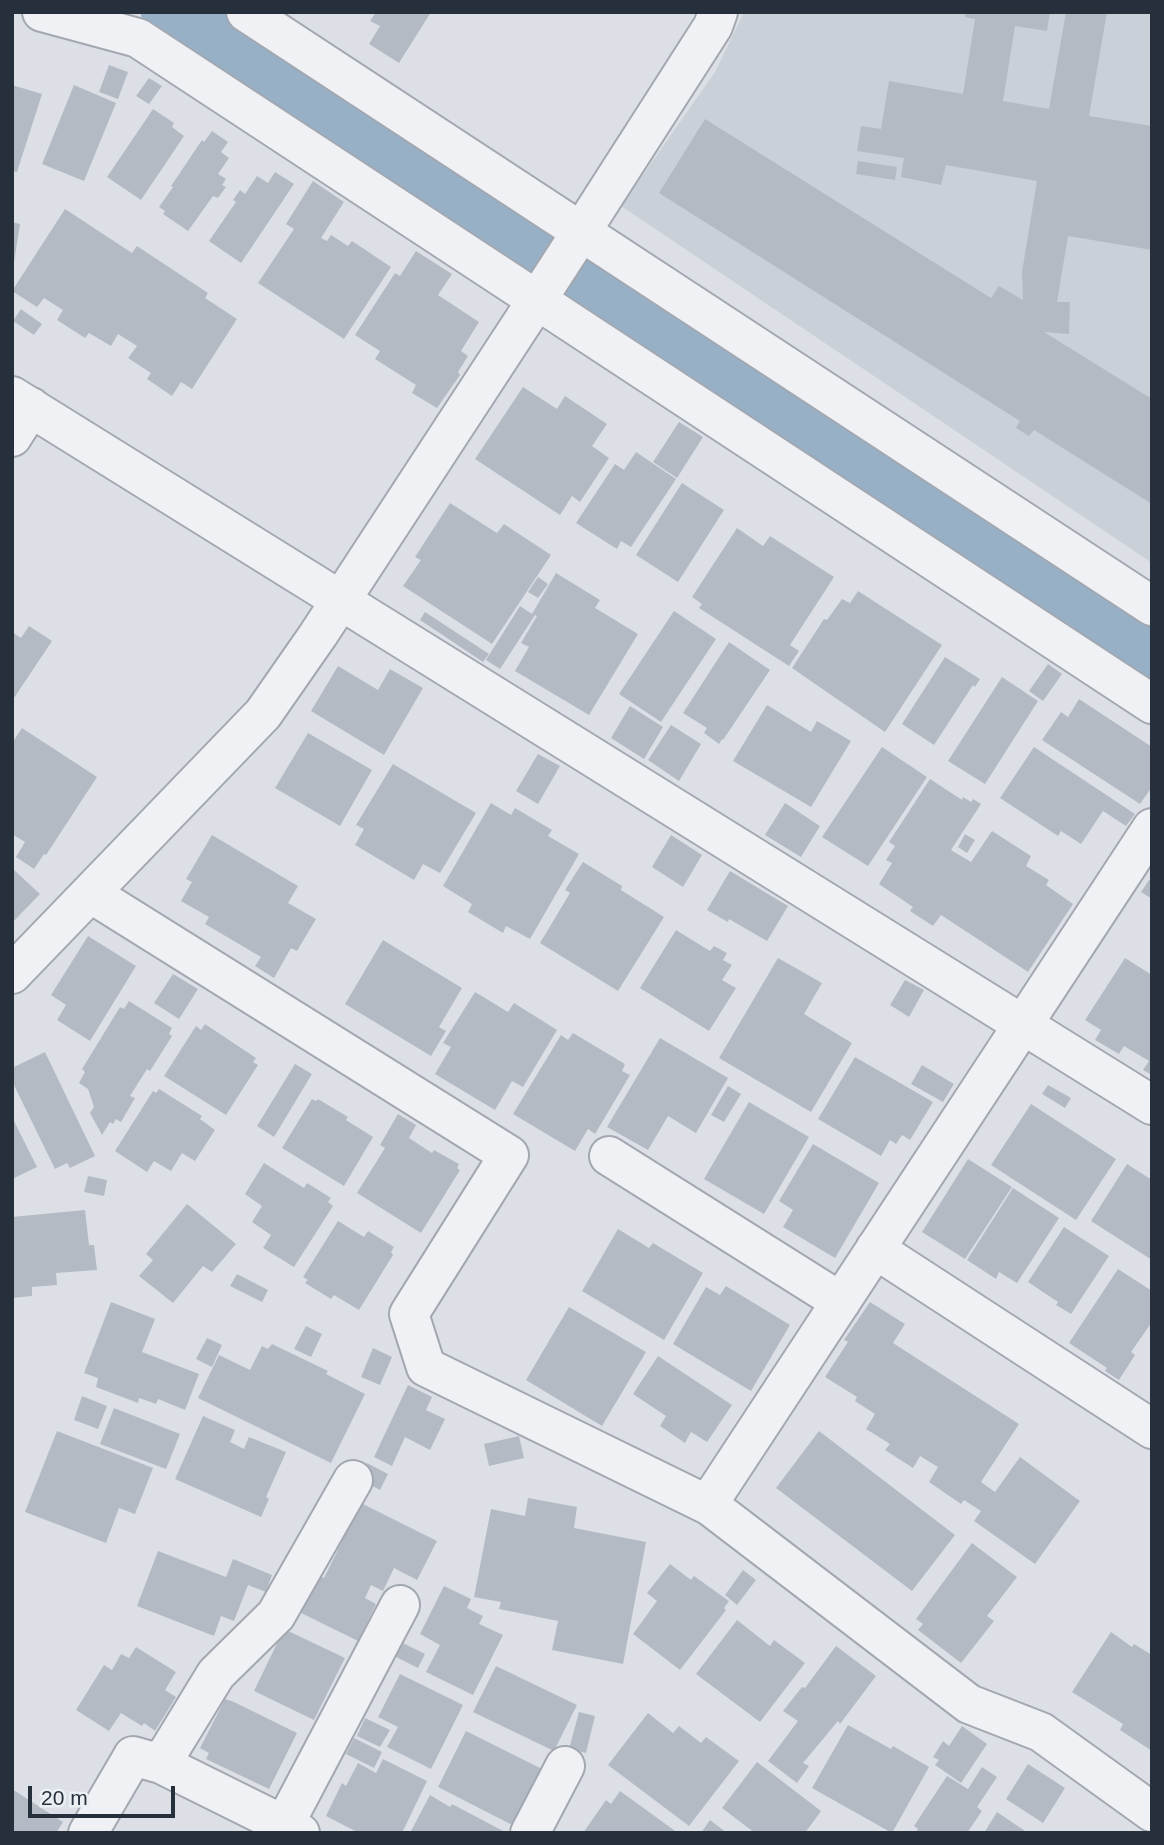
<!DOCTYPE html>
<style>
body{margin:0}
#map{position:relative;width:1164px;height:1845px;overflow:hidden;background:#dce0e6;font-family:Helvetica,sans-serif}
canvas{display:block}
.frame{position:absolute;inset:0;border:14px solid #262f3c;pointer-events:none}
.scale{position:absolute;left:28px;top:1786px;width:147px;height:32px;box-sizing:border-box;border:4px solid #262f3c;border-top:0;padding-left:9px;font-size:21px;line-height:24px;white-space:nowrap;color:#262f3c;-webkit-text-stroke:5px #ebeff4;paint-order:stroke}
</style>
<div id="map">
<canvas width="1164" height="1845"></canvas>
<div class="frame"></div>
<div class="scale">20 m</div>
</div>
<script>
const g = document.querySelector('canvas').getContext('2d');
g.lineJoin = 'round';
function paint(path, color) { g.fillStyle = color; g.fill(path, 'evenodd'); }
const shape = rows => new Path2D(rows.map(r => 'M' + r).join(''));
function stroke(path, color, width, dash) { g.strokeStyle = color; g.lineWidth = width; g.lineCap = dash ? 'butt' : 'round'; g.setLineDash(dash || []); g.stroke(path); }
const built = shape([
 [744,12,1152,12,1152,563,621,206,715,72]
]);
const river = shape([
 [185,12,1152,646]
]);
const building = shape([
 [376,12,431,12,399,63,369,44,380,26,370,21],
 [965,12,1050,12,1047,31,1015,26,1003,101,1049,109,1066,12,1107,12,1089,116,1152,126,1152,250,1068,236,1057,302,1070,302,1069,334,1044,332,1152,399,1152,504,1034,430,1029,436,1016,428,1020,421,659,193,705,119,991,298,999,286,1023,300,1022,272,1037,181,946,165,941,185,901,177,904,158,857,151,861,126,881,129,889,81,963,94,975,19,965,17],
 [109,65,128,72,118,99,99,92],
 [149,78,162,86,149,104,136,96],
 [12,85,42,94,17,172,12,171],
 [74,85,116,103,84,181,42,164],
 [153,109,174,123,172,127,184,136,141,200,107,177],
 [212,131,228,142,221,152,229,158,218,174,226,179,222,185,226,187,218,198,213,196,188,231,163,214,165,211,159,207,173,187,171,186,202,140,204,142],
 [858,161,897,167,895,180,856,174],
 [275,172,294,184,241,263,209,241,236,202,233,200,240,190,245,194,257,176,268,183],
 [313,181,344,202,321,238,327,241,331,235,348,246,352,241,391,267,344,339,258,283,294,229,286,224],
 [65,209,132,253,137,246,208,293,205,298,237,319,192,389,181,382,172,396,147,379,151,373,128,358,137,346,118,334,111,346,89,333,85,338,57,320,63,310,44,298,37,307,12,291],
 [12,222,20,224,14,262,12,262],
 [416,251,452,274,438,295,479,322,461,351,468,356,458,372,460,375,437,408,412,393,416,385,375,359,380,351,355,335,395,273,400,276],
 [21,309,42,324,34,335,13,321],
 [523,387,557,409,565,396,607,424,592,446,609,458,580,502,572,496,560,515,475,459],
 [679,422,703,437,677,478,653,462],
 [636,452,676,479,631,547,621,541,617,549,576,523,615,464,624,470],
 [682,483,724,510,678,582,636,555],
 [450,503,497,533,504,524,551,555,492,644,403,586,421,560,415,557],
 [737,528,763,546,770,536,834,577,790,645,799,651,789,666,699,608,702,604,692,597],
 [556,573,600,600,595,608,638,634,589,715,515,671,529,647,521,643,537,616,535,615,500,669,486,660,520,606,532,614],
 [538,577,548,584,538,598,528,592],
 [858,591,942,645,885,732,792,668,824,619,827,620,842,599,850,603],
 [674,611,716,639,661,722,619,694],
 [425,612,489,654,483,662,420,620],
 [29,626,52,641,14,698,12,697,12,632,21,638],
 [729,642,770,670,723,740,722,739,719,744,704,733,707,728,683,713],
 [945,657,980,679,975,687,973,685,934,745,902,724],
 [1048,664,1062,674,1043,701,1029,691],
 [338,666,378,690,390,669,423,688,384,755,311,711],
 [1002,677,1038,701,985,784,948,761],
 [1079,699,1152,747,1152,787,1140,804,1042,740,1061,712,1068,717],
 [767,705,811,732,817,721,851,741,811,807,733,761],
 [630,706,663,727,644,759,611,738],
 [671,725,701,744,679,781,648,760],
 [22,728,97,777,46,855,44,854,34,869,16,857,25,842,12,834,12,743],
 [308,733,372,770,340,826,275,788],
 [882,747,927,777,868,866,822,837],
 [1034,747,1135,814,1126,826,1103,811,1081,844,1061,831,1058,836,1000,798],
 [538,754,560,766,538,804,516,791],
 [393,764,476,813,440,873,423,864,414,880,355,845,364,829,356,825],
 [930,779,962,800,963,797,971,802,973,799,981,804,951,850,971,862,992,831,1031,856,1026,866,1049,880,1046,885,1073,904,1028,972,941,915,933,926,910,911,913,907,879,884,892,863,886,860,895,846,889,842],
 [491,803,511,815,515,808,552,830,548,836,579,854,530,939,506,926,503,933,468,912,472,904,443,886],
 [785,803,820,826,801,857,765,835],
 [965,834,975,840,967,853,958,847],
 [212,835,298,886,288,903,316,919,297,951,291,948,274,978,255,966,261,957,205,924,209,917,181,901,192,882,186,879],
 [671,835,702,855,683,887,652,867],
 [583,862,622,886,621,890,664,917,618,991,540,943,570,893,565,890],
 [12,868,40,894,12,923],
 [730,871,788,906,767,941,729,919,728,922,707,910],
 [1149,880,1152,882,1152,899,1141,892],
 [676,930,710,951,714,946,727,953,723,960,732,965,722,980,736,988,709,1031,640,988],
 [88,936,136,966,90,1041,57,1020,66,1005,51,995],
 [383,940,462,988,439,1027,446,1031,431,1056,345,1004],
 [778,958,822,983,804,1014,852,1043,811,1112,719,1058],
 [1125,958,1152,975,1152,1075,1143,1070,1149,1061,1124,1046,1119,1054,1095,1040,1101,1030,1085,1020],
 [173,974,198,989,179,1019,154,1003],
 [905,980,924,990,909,1017,890,1005],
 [475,992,508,1012,514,1003,557,1030,523,1087,512,1081,495,1110,435,1074,451,1047,443,1043],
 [129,1001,172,1028,169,1034,172,1036,150,1071,147,1069,130,1096,135,1098,121,1122,116,1119,113,1124,110,1122,102,1135,90,1113,94,1107,88,1089,79,1083,85,1072,82,1069,120,1007,124,1009],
 [205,1024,256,1058,253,1062,258,1065,226,1115,164,1076,196,1026,201,1030],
 [573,1033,625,1064,622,1071,630,1075,595,1134,588,1129,575,1151,513,1114,561,1035,568,1040],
 [660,1038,728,1078,696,1133,668,1116,648,1150,607,1127],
 [45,1052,95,1156,70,1168,67,1163,55,1169,12,1081,12,1068],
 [855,1057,933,1102,910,1140,902,1135,896,1144,890,1140,881,1156,818,1119],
 [295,1064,312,1074,274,1137,257,1126],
 [922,1065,954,1084,943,1102,911,1084],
 [1048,1085,1071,1098,1065,1108,1042,1094],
 [728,1086,741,1094,724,1122,711,1115],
 [159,1089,202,1116,200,1119,215,1130,195,1161,182,1153,171,1171,154,1161,147,1172,115,1151,153,1091,156,1093],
 [312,1099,316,1101,318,1099,348,1117,346,1120,373,1137,344,1186,282,1148],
 [749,1102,809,1137,764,1214,704,1179],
 [1031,1104,1116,1159,1076,1220,991,1165],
 [398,1114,416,1125,409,1138,432,1153,434,1150,459,1164,457,1168,460,1170,421,1233,357,1193,385,1148,380,1145],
 [12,1117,37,1167,12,1179],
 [813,1144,879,1183,835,1258,783,1227,793,1210,779,1201],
 [968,1159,1012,1187,965,1259,922,1232],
 [264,1163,304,1188,307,1183,331,1198,328,1202,333,1206,294,1267,263,1248,271,1235,252,1222,262,1206,245,1194],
 [1127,1164,1152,1180,1152,1260,1091,1221],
 [88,1176,107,1180,104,1196,84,1192],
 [1013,1188,1059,1218,1017,1283,999,1272,996,1279,967,1260],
 [187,1204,236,1244,212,1272,203,1266,173,1303,139,1276,153,1260,146,1254],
 [85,1210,89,1245,94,1245,97,1270,56,1273,57,1285,32,1287,32,1296,12,1298,12,1217],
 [338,1221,364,1237,368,1231,394,1247,391,1252,393,1255,359,1310,334,1295,331,1299,305,1283,308,1280,303,1277],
 [1064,1227,1109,1256,1071,1314,1056,1305,1058,1302,1028,1282],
 [618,1229,649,1248,653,1243,703,1273,664,1340,582,1291],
 [1118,1269,1152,1291,1152,1322,1131,1352,1135,1355,1119,1380,1105,1371,1107,1368,1069,1343],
 [237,1274,268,1290,262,1302,230,1286],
 [726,1286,790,1325,751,1391,673,1344,706,1287,720,1295],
 [111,1302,155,1319,142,1352,199,1374,185,1410,158,1399,156,1404,139,1398,138,1403,96,1387,98,1378,84,1373],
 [870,1302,905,1324,893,1343,1019,1424,981,1482,995,1492,1020,1457,1080,1501,1035,1564,974,1521,981,1511,964,1500,961,1504,929,1482,938,1467,920,1456,913,1468,885,1450,890,1444,866,1429,875,1414,855,1401,857,1397,825,1377,848,1342,844,1340],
 [569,1307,646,1352,602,1426,526,1380],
 [306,1326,322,1334,311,1357,294,1349],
 [207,1338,222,1345,212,1367,196,1359],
 [272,1344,328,1371,326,1374,365,1394,331,1463,198,1398,219,1355,250,1370,262,1346,268,1349],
 [373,1348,392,1357,380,1385,361,1377],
 [658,1356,732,1405,707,1442,691,1432,685,1443,660,1426,666,1416,633,1394],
 [408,1385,432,1397,426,1410,445,1419,430,1450,405,1437,392,1466,374,1457],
 [82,1396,107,1406,98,1429,74,1420],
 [114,1408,180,1434,166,1469,100,1444],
 [203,1416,235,1430,230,1442,244,1449,249,1437,286,1452,266,1497,269,1499,261,1517,175,1479],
 [57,1431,153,1468,135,1514,119,1508,106,1543,25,1512],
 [819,1431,955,1535,912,1591,776,1488],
 [519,1436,524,1458,489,1466,484,1444],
 [367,1463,388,1474,380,1490,359,1479],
 [528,1498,577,1507,574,1528,646,1542,623,1664,552,1650,558,1621,499,1609,501,1602,474,1597,491,1509,525,1516],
 [361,1503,437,1541,417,1580,394,1568,383,1591,371,1585,365,1598,376,1604,358,1641,299,1612,318,1575,324,1578],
 [972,1543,1017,1577,987,1616,994,1621,961,1663,918,1630,923,1624,916,1619],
 [158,1551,226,1577,233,1559,272,1575,266,1592,248,1585,234,1621,221,1616,214,1636,137,1606],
 [670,1564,691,1580,694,1576,729,1601,724,1608,726,1610,680,1670,633,1634,657,1601,647,1593],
 [743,1570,756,1580,737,1605,725,1595],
 [444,1586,471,1599,467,1608,483,1616,479,1624,503,1635,473,1695,426,1672,440,1645,420,1634],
 [737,1620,770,1646,774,1640,805,1663,760,1722,696,1674],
 [284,1629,345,1658,314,1720,254,1691],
 [1111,1632,1132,1647,1134,1644,1152,1655,1152,1751,1120,1730,1123,1724,1072,1692],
 [403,1643,425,1654,418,1668,396,1657],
 [836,1646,876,1676,840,1724,838,1721,803,1763,809,1766,797,1783,768,1761,798,1721,783,1711,802,1687,805,1688],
 [136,1647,176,1672,165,1690,176,1697,155,1731,144,1723,142,1726,121,1713,109,1731,76,1710,104,1665,112,1670,121,1654,129,1658],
 [496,1666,577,1705,554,1751,473,1712],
 [400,1674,463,1705,431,1769,387,1747,398,1727,378,1717],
 [225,1699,234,1702,297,1733,269,1789,206,1759,209,1753,200,1748],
 [579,1712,595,1716,586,1753,569,1749],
 [648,1713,673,1733,679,1726,701,1743,706,1737,739,1761,689,1826,608,1765],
 [365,1718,390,1730,380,1747,357,1736],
 [848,1725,891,1749,893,1746,929,1767,892,1833,812,1788],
 [962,1726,987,1744,961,1783,935,1765,939,1760,933,1757,943,1741,949,1746],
 [466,1731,550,1773,522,1830,438,1787],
 [354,1738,382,1752,374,1768,346,1754],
 [383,1759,427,1781,402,1833,359,1833,326,1816,342,1783,346,1786,358,1763,376,1773],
 [757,1762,821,1811,805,1833,755,1833,722,1808],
 [1028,1764,1065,1788,1043,1823,1006,1799],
 [982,1767,997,1777,977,1807,982,1811,967,1833,916,1833,918,1829,914,1826,947,1776,968,1789],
 [12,1789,63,1822,56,1833,12,1833],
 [620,1791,678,1833,583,1833,606,1800,611,1804],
 [430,1795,450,1807,452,1804,507,1833,410,1833],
 [997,1812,1028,1833,984,1833],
 [710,1820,727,1833,701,1833]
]);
const minor = shape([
 [581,232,713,26,718,12],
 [12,396,1152,1105],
 [12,437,31,407],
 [90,893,509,1155,409,1314,426,1367,710,1506,969,1704,1041,1732,1152,1812],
 [12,974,263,714,318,635,537,300,138,38,42,12],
 [609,1156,841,1302],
 [875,1249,1152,1429],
 [710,1506,708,1504,1152,828],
 [161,1764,216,1674,276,1615,353,1480],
 [284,1825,400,1605],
 [88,1833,133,1756,161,1764,300,1833],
 [530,1833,565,1766]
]);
const tertiary = shape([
 [246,12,1152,606],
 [581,232,537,300,1152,704]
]);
paint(built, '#cad0d8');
stroke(river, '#97b0c6', 88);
paint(building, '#b4bac3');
stroke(minor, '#a2a7b0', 42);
stroke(tertiary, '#a2a7b0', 42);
stroke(minor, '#eff1f5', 38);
stroke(tertiary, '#eff1f5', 38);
</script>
